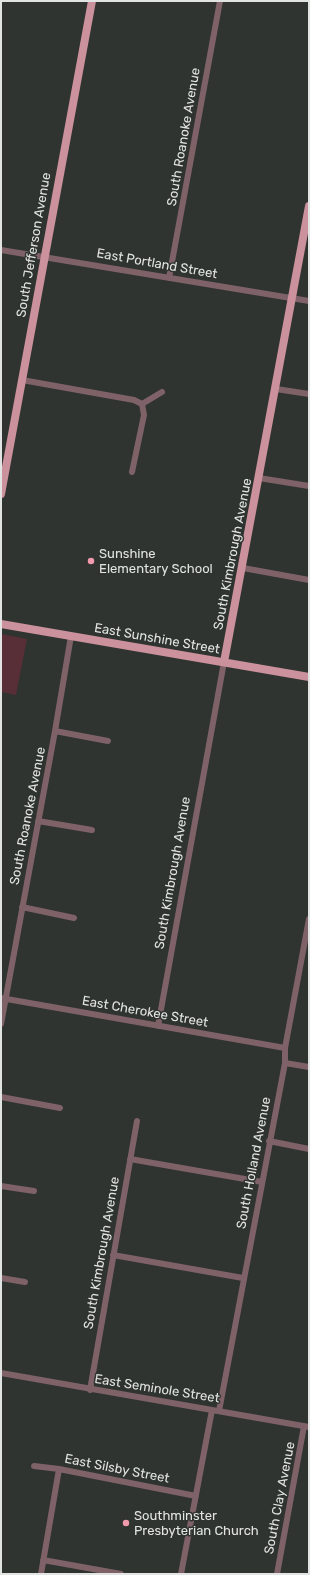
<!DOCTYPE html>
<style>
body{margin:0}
#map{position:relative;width:310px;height:1575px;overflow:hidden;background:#2f3430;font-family:Rubik,sans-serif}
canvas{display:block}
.frame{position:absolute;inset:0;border:2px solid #e1e4e2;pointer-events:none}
</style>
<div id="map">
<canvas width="310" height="1575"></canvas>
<div class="frame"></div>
</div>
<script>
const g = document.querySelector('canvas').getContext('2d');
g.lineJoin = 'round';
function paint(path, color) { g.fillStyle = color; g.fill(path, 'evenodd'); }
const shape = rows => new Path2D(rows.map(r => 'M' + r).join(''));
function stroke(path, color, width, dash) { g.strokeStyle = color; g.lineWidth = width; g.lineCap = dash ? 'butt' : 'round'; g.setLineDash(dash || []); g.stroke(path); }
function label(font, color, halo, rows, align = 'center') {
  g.font = font + ' Rubik,sans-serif'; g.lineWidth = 3; g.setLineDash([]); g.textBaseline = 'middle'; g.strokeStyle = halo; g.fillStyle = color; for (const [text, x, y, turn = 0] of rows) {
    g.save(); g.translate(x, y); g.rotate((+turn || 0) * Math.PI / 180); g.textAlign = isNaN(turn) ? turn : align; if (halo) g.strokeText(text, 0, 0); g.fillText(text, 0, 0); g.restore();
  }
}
const green = shape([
 [1,634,27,639,16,695,1,692]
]);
const minor = shape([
 [1,250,309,301],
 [169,278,220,1],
 [22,380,134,400,142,404],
 [276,389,309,394],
 [142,404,162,392],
 [132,472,144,415,142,404],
 [259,478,309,486],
 [243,568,309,580],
 [55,731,108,741],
 [38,821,92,830],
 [22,907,74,918],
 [1,998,285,1048],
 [1,1024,55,731,71,636],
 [158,1026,224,662],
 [285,1063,309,1067],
 [1,1097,60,1108],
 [269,1141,309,1149],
 [130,1159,262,1182],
 [1,1186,34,1191],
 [113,1255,243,1278],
 [1,1278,25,1282],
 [1,1373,309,1427],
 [90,1390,137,1121],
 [219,1411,285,1063,285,1048,309,919],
 [34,1466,59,1469,196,1496],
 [43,1560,121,1574],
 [41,1574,59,1469],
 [181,1574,212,1410],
 [277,1574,304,1426]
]);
const major = shape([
 [1,494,92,1],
 [1,624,309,677],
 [224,662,309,206]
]);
const markers = [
 [91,561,4,"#f29aad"],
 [126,1523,4,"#f29aad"]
];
const streetNames = [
 ["South Roanoke Avenue",184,137,-80],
 ["South Jefferson Avenue",34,245,-80],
 ["East Portland Street",157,264,10],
 ["South Kimbrough Avenue",233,554,-79],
 ["East Sunshine Street",157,639,10],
 ["South Roanoke Avenue",28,816,-79],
 ["South Kimbrough Avenue",173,873,-80],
 ["East Cherokee Street",145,1012,10],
 ["South Holland Avenue",254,1163,-79],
 ["South Kimbrough Avenue",102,1253,-80],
 ["East Seminole Street",157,1389,9],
 ["East Silsby Street",117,1469,11],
 ["South Clay Avenue",280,1498,-79]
];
const poiNames = [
 ["Sunshine",99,554],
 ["Elementary School",99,569],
 ["Southminster",134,1516],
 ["Presbyterian Church",134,1531]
];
paint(green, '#582e37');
stroke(minor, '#7f6268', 6);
stroke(major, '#cb919c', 8);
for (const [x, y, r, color] of markers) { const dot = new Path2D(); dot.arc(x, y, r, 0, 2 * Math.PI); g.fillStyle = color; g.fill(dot); stroke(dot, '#2f3430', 1.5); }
label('13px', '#e1e4e2', '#2f3430', streetNames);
label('13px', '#e1e4e2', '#2f3430', poiNames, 'left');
</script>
